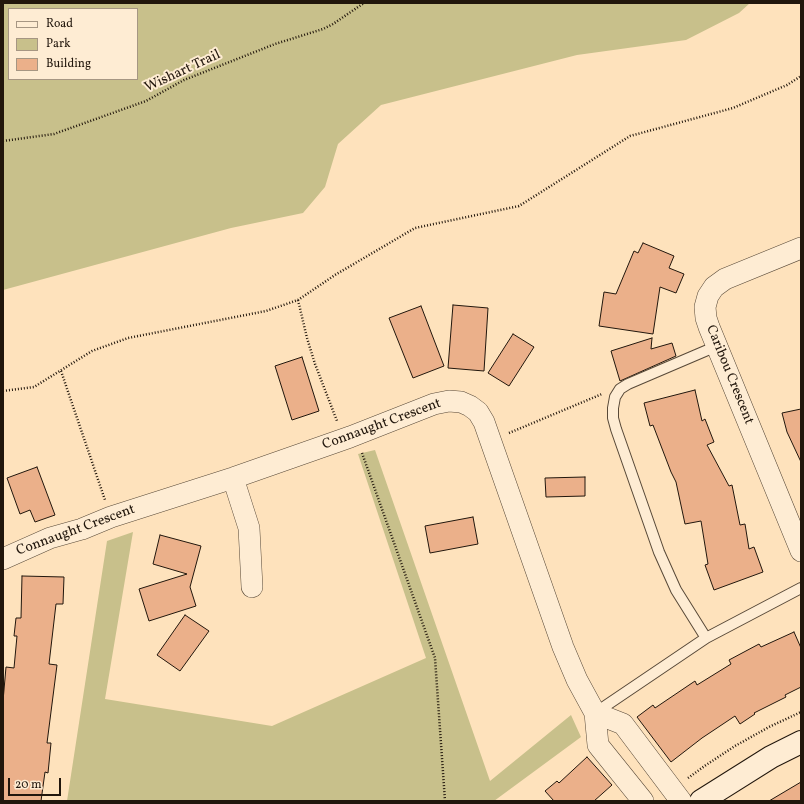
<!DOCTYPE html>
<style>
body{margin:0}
#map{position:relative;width:804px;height:804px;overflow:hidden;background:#fee2bc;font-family:Vollkorn,serif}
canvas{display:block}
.frame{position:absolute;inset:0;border:4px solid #21160c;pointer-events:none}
.legend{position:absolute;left:8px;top:8px;width:130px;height:72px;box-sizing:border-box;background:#feecd3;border:1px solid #a69683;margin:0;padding:5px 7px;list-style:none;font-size:12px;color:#21160c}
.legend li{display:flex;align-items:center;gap:8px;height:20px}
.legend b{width:20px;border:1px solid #a69683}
.scale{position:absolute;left:8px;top:778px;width:53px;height:18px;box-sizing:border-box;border:2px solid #21160c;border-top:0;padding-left:5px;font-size:12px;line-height:14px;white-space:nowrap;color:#21160c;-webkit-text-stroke:3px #feecd3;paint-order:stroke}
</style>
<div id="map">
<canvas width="804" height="804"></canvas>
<div class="frame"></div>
<ul class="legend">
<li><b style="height:5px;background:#feecd3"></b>Road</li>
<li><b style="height:11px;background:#c8c08b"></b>Park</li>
<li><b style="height:11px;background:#ebb08a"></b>Building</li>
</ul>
<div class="scale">20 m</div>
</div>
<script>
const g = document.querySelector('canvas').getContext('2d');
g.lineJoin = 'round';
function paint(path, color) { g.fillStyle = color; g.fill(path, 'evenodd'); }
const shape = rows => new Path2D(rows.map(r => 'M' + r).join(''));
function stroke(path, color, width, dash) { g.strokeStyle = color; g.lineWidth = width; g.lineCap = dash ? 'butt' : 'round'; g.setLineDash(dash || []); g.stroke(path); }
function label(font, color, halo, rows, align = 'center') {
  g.font = font + ' Vollkorn,serif'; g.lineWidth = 4; g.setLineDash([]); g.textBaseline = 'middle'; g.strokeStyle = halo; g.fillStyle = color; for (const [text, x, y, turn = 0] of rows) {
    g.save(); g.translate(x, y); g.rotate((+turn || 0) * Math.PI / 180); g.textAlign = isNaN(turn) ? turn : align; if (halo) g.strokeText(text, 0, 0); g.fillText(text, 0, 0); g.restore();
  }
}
const green = shape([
 [3,3,750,3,739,13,686,40,577,55,381,105,338,144,325,187,303,213,231,228,3,290],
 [9,9,137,9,137,79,9,79],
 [375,450,490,781,571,715,581,737,494,801,67,801,107,541,133,532,105,699,272,726,426,658,358,454]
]);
const building = shape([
 [643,243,674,256,669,268,684,274,676,293,660,287,653,334,599,326,604,292,616,294,634,251,638,253,643,243],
 [453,305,488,308,484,371,448,368,453,305],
 [421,306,444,366,413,378,389,318,421,306],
 [513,334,534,347,509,386,488,373,513,334],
 [652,338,651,349,672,343,676,356,620,381,611,351,652,338],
 [302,357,319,411,292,420,275,366,302,357],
 [695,390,702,421,705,419,714,442,707,445,729,486,732,485,740,525,745,524,749,549,754,547,763,572,714,590,705,565,708,564,701,521,685,524,676,482,671,472,653,425,650,426,644,403,695,390],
 [801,409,801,462,787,432,782,413,801,409],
 [37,467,55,515,35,522,30,510,20,514,7,478,37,467],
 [585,477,585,496,546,497,545,478,585,477],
 [473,517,478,544,430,553,425,526,473,517],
 [160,535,201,546,190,587,196,606,149,621,139,589,187,574,153,564,160,535],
 [22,576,64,577,63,604,56,604,49,664,57,665,47,743,51,743,48,773,45,772,41,801,3,801,3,701,6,667,14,668,17,636,14,636,16,618,21,618,22,576],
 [185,615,209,631,180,671,157,655,185,615],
 [794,632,801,648,801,687,785,695,786,697,754,713,755,714,740,724,735,716,702,738,671,762,637,717,653,705,655,708,695,681,697,685,731,664,729,660,759,644,761,647,794,632],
 [587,757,612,785,594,801,554,801,545,791,557,781,559,783,587,757],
 [801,782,801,801,769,801,801,782]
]);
const path = shape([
 [3,141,54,134,146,101,184,80,275,44,323,29,333,24,364,3],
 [298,300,307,338,315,364,337,421],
 [61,371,105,500],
 [3,391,34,387,92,351,128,338,266,311,298,300,335,275,415,228,519,206,630,136,733,108,787,85,801,76],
 [509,433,602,394],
 [362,453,435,658,445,801],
 [688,778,706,765,735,746,769,727,801,712]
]);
const lane = shape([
 [706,638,676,590,659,552,616,429,613,418,613,408,615,397,620,389,628,384,717,346],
 [595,713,706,638,801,588]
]);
const street = shape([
 [801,248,725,279,714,287,708,296,705,307,706,318,709,327,801,551],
 [233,478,249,528,252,587],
 [3,559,50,538,82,529,111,517,233,478,350,437,434,404,449,401,461,402,470,406,478,412,484,422,563,647,577,680,595,713,598,745,643,801],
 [595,713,623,724,681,801]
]);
const secondary = shape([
 [701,801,771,757,801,742]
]);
const streetNames = [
 ["Wishart Trail",183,72,-25],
 ["Caribou Crescent",729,375,68],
 ["Connaught Crescent",382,425,-20],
 ["Connaught Crescent",76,531,-20]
];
paint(green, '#c8c08b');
paint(building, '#ebb08a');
stroke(building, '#21160c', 1);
stroke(lane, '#584938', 12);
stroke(street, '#584938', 22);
stroke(secondary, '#21160c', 24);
stroke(path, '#21160c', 2.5, [1, 2]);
stroke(lane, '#feecd3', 10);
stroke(street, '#feecd3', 21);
stroke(secondary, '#feecd3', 22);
label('14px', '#21160c', '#feecd3', streetNames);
</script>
